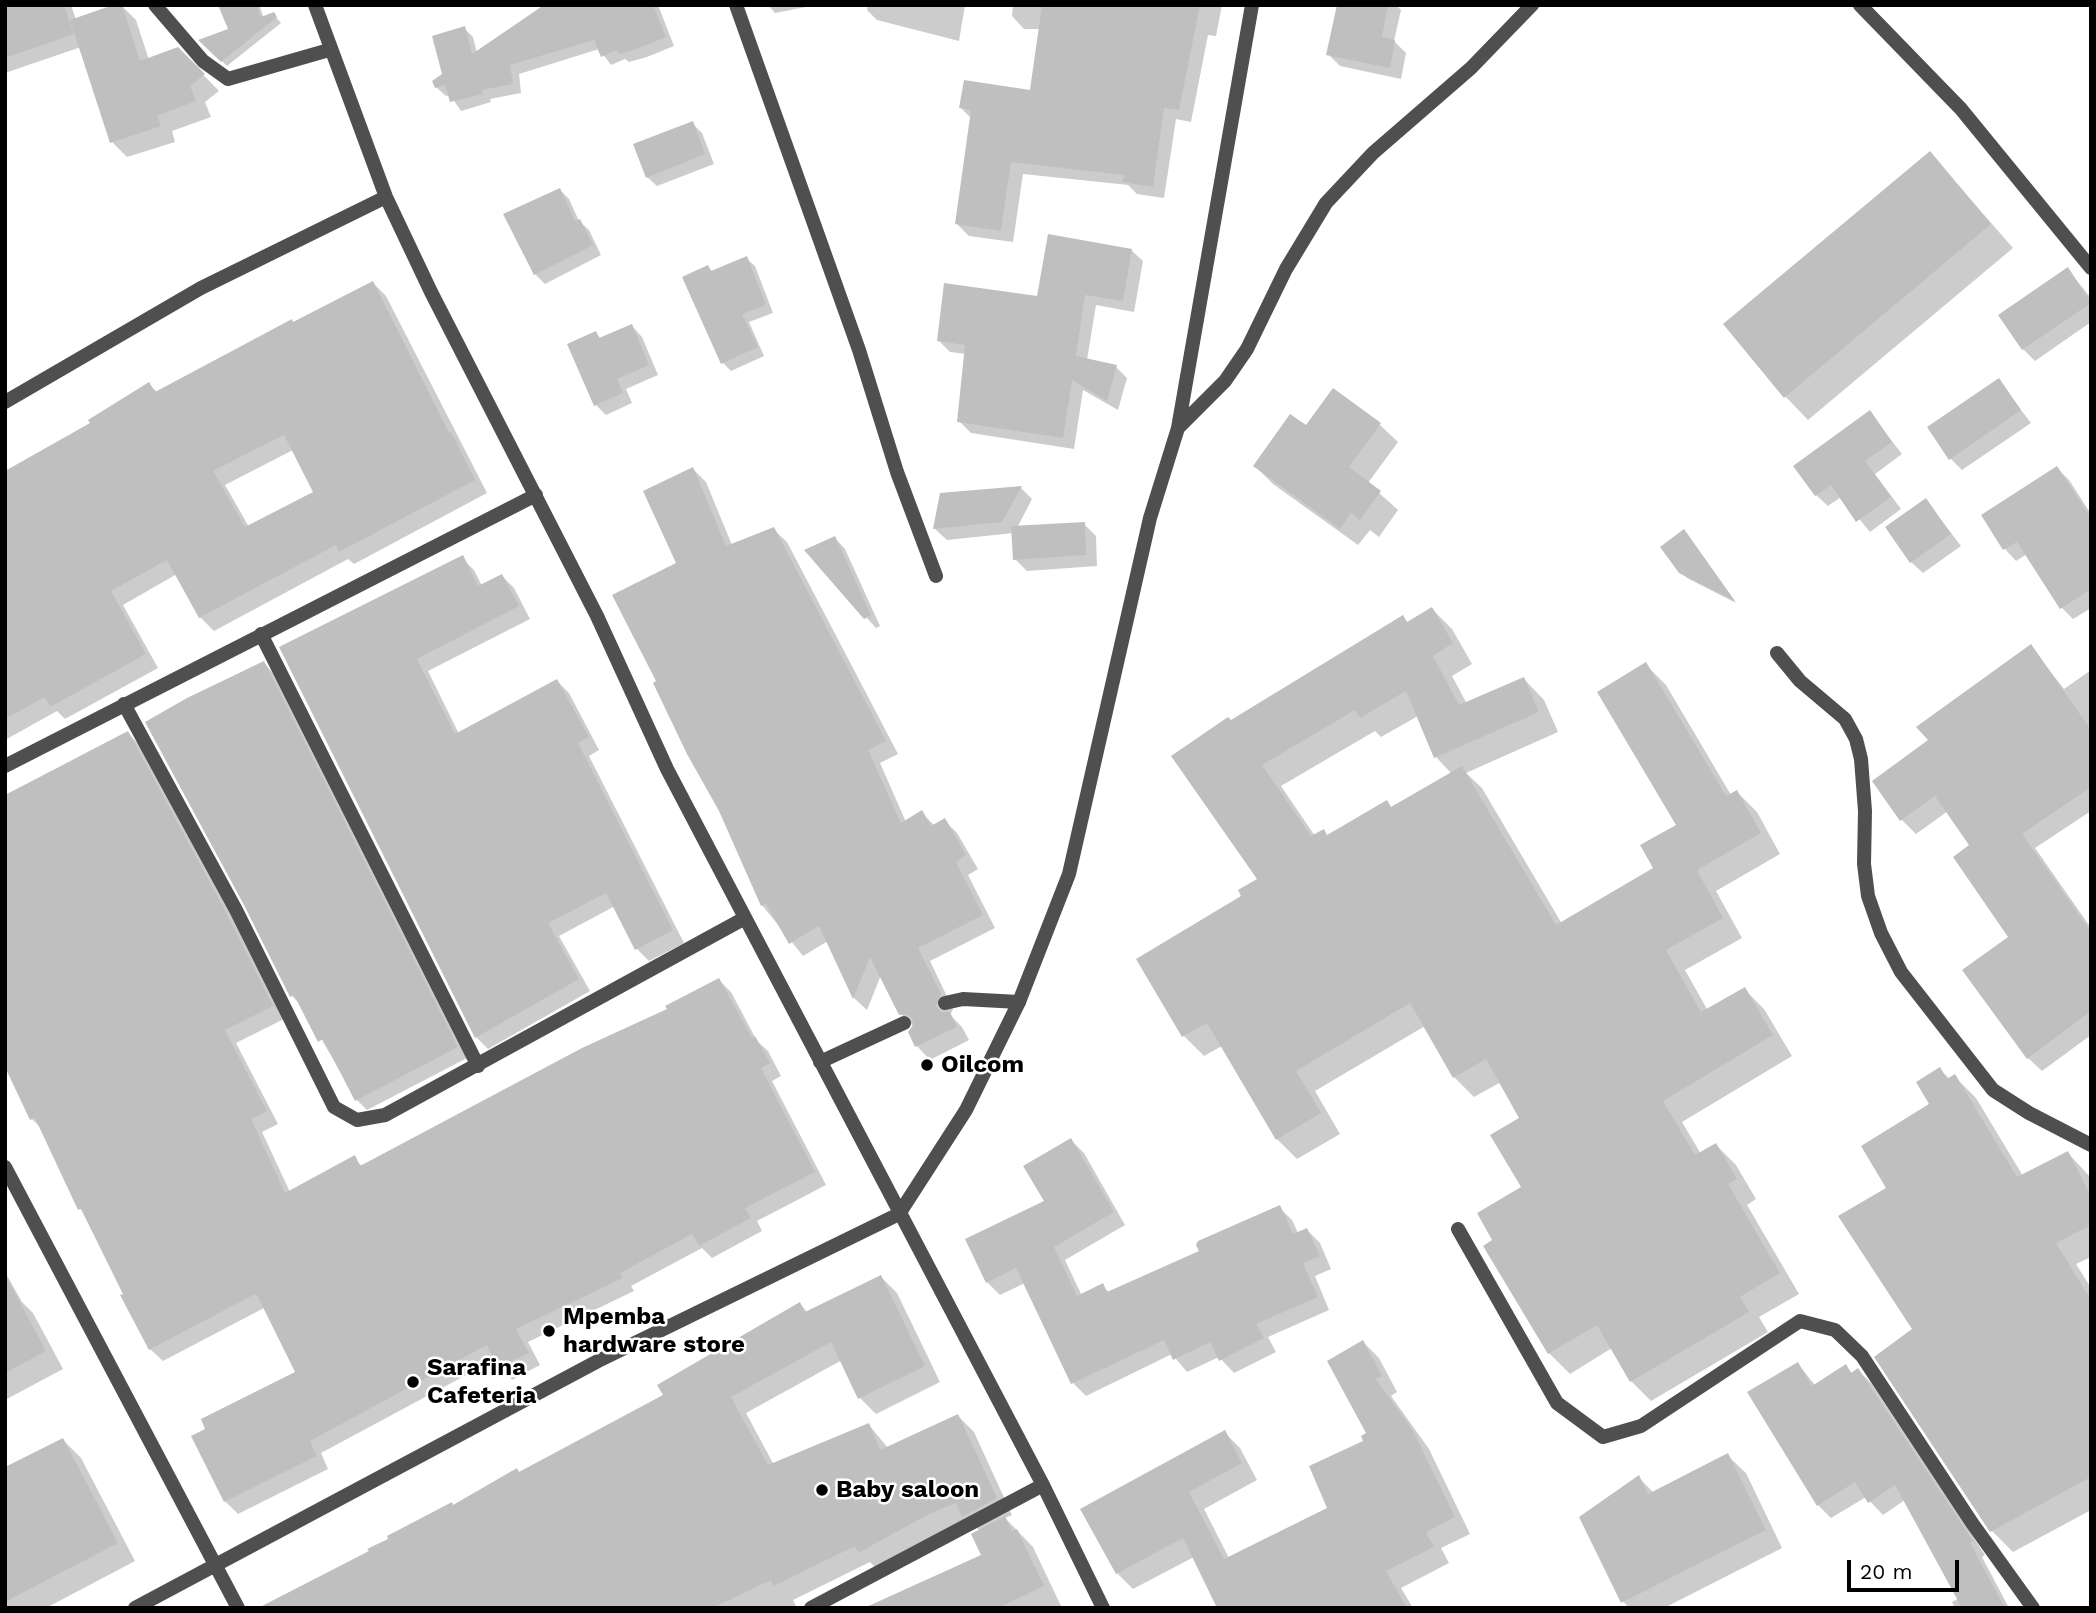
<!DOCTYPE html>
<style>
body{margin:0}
#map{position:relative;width:2096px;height:1613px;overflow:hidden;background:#fff;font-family:"Work Sans",sans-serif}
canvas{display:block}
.frame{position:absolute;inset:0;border:7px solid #000;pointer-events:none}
.scale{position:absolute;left:1847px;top:1560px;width:112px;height:32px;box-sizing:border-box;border:4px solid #000;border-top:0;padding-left:9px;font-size:21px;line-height:24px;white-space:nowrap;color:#000;-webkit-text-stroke:5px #fff;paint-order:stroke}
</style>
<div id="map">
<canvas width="2096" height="1613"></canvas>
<div class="frame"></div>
<div class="scale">20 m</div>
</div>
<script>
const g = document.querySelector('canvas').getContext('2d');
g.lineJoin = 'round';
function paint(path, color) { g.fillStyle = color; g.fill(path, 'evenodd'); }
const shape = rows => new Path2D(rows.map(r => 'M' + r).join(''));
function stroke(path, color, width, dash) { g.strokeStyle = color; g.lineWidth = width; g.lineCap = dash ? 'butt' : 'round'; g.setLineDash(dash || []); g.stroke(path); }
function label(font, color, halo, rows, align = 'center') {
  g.font = font + ' "Work Sans",sans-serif'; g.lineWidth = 5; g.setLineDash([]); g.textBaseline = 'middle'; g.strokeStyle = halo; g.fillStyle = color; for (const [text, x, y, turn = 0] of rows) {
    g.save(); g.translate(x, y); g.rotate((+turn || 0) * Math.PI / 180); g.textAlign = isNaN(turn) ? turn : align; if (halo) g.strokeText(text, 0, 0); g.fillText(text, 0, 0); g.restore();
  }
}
const shadow = shape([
 [5,5,71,5,76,20,121,5,136,20,149,60,178,49,219,91,205,102,211,117,172,131,175,142,127,157,112,142,81,47,5,73],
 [235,5,259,5,264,18,273,14,281,23,227,66,201,41,230,30],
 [573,5,658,5,674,46,647,57,629,62,625,59,611,65,599,49,519,74,521,93,490,99,491,102,461,111,450,95,446,96,436,87,464,28,473,37,477,53],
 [768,5,811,5,811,6,775,13],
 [868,5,965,5,959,41,877,20,867,10],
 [1013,5,1222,5,1216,36,1208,35,1191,122,1176,119,1164,198,1137,194,1128,185,1023,174,1013,242,969,236,957,224,971,118,961,108,1032,92,1040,29,1024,29,1012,16],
 [1338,5,1396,5,1401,10,1394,41,1406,53,1401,79,1340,66,1328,54],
 [692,123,702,133,714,164,657,186,647,177],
 [1930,153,2013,248,1808,420,1785,396],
 [560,190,569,199,579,221,589,230,601,255,545,284,535,274],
 [1131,250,1143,261,1134,312,1096,305,1087,360,1116,367,1127,378,1118,410,1083,390,1074,449,971,433,959,421,966,354,950,352,938,340,1038,298],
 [747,259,755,266,773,313,749,322,764,356,731,371,723,363,685,278,708,267,713,272],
 [2068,270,2091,298,2091,322,2035,361,2023,349],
 [373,283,386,296,487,493,354,564,348,559,214,631,200,617,177,574,123,605,158,668,65,719,57,711,5,740,5,472,93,424,149,384,157,392],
 [293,450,315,493,249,527,225,485],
 [632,326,642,337,658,375,626,389,632,403,606,415,596,405,596,333,601,339],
 [1998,380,2031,423,1962,470,1950,458],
 [1333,391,1380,425,1398,442,1368,483,1398,510,1379,537,1370,530,1358,545,1273,484,1255,466,1306,428],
 [1870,413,1902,454,1875,474,1901,509,1870,532,1841,497,1828,506,1816,495],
 [2057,468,2069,480,2091,514,2091,608,2073,619,2062,608,2027,554,2016,561,2005,549,1983,516],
 [693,469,706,482,732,545,773,529,787,542,898,754,880,763,906,822,922,813,935,826,944,820,957,833,978,869,968,875,995,928,930,961,953,1009,950,1015,962,1027,969,1040,930,1060,917,1046,910,1032,914,1027,901,1014,881,975,867,1010,854,998,828,941,803,956,762,905,678,564],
 [1021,488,1032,499,1017,528,1084,524,1096,536,1097,566,1027,571,1015,559,1014,533,947,540,935,529,941,495],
 [1926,500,1961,546,1923,573,1911,562],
 [1689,537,1736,603,1687,578,1681,572],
 [835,538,845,549,880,626,876,628,866,617],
 [462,558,474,570,482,586,502,576,514,588,530,619,428,671,459,734,557,681,569,693,599,750,589,756,684,943,649,961,637,949,615,906,559,936,590,991,488,1049,476,1037,281,648],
 [1432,609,1452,629,1472,664,1452,676,1467,704,1524,679,1544,700,1558,732,1466,773,1482,788,1562,924,1655,868,1678,825,1646,665,1666,685,1731,795,1737,792,1757,812,1780,854,1716,891,1742,938,1685,970,1708,1011,1744,989,1764,1009,1792,1056,1682,1122,1701,1154,1716,1145,1736,1165,1756,1199,1747,1205,1799,1294,1759,1317,1768,1332,1651,1401,1631,1381,1612,1348,1570,1374,1549,1353,1485,1247,1495,1241,1523,1188,1522,1118,1501,1082,1474,1097,1454,1077,1425,1026,1315,1091,1340,1134,1297,1159,1277,1139,1222,1046,1204,1056,1184,1036,1139,959,1244,897,1260,879,1231,722,1403,617,1408,623],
 [1418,716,1436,757,1452,774,1392,808,1387,802,1328,836,1315,836,1281,786,1375,731,1381,737],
 [2031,647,2064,689,2091,670,2091,811,2035,848,2091,928,2091,1035,2042,1071,2028,1058,2010,937,1972,846,1948,811,1916,834,1902,820,1875,781,1930,741],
 [264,663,274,674,467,1058,367,1110,357,1100,302,1006,292,996,246,905],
 [128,733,140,746,240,929,284,1019,236,1043,278,1124,262,1132,290,1192,354,1158,363,1167,669,1009,719,980,731,992,757,1041,768,1051,781,1076,772,1081,826,1185,757,1221,762,1231,712,1258,702,1248,631,1286,634,1291,528,1342,540,1365,512,1380,496,1359,321,1453,328,1469,238,1514,225,1501,297,1373,264,1308,163,1361,150,1349,43,1130,32,1119],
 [1939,1069,1950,1079,1954,1076,1976,1098,2023,1176,2068,1153,2091,1178,2091,1257,2076,1264,2091,1288,2091,1510,2013,1552,1992,1531,1914,1329,1889,1188,1931,1104],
 [1071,1140,1084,1153,1125,1225,1065,1260,1082,1296,1102,1286,1110,1293,1201,1252,1279,1207,1292,1220,1298,1233,1307,1230,1320,1243,1331,1269,1315,1276,1329,1310,1268,1337,1276,1352,1234,1373,1219,1357,1187,1372,1172,1354,1086,1396,1073,1383,1025,1283,1000,1295,987,1282,1046,1202],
 [5,1272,22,1302,33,1313,63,1369,5,1400],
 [881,1277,897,1293,940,1382,876,1414,860,1398,842,1360,746,1413,774,1465,869,1425,888,1448,958,1416,974,1432,1012,1515,1005,1518,1033,1547,1062,1608,869,1608,984,1556,980,1531,969,1520,876,1568,870,1562,793,1600,797,1608,284,1608,454,1506,665,1396,800,1304,808,1313],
 [1363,1342,1379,1358,1397,1392,1391,1396,1429,1449,1470,1534,1441,1548,1449,1563,1401,1588,1413,1608,1219,1608,1194,1557,1133,1589,1117,1573,1224,1432,1240,1448,1257,1480,1204,1509,1229,1558,1329,1508,1368,1433],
 [1798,1364,1815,1385,1845,1366,1853,1374,1858,1370,1871,1383,1985,1555,1982,1557,2009,1608,1955,1608,1952,1602,1959,1598,1905,1500,1883,1515,1866,1497,1831,1518,1818,1505],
 [63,1440,81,1458,135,1561,46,1608,5,1608,5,1469],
 [1728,1456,1746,1473,1782,1548,1664,1608,1629,1608,1623,1601,1638,1477,1654,1493]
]);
const building = shape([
 [5,5,64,5,74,34,5,58],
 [113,5,122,5,140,61,178,47,205,74,190,86,196,101,157,116,161,126,110,143,70,20],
 [218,5,257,5,261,17,274,12,277,17,221,62,198,40,228,29],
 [544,5,653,5,666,37,637,49,618,54,617,50,601,57,594,40,510,65,513,84,482,90,483,94,450,102,445,85,435,88,432,81,442,74,432,36,465,26,472,54],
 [1042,5,1200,5,1179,110,1164,108,1153,187,1122,182,1124,175,1011,162,1001,231,955,224,971,110,959,108,964,80,1030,90],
 [1337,5,1388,5,1382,37,1395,40,1390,68,1326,55],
 [693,121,705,154,646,178,633,144],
 [1930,151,1991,224,1784,398,1723,324],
 [560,188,575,221,580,219,593,245,534,275,503,214],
 [1048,234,1132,249,1123,301,1085,295,1076,356,1117,365,1107,401,1072,380,1063,438,957,422,965,345,937,341,944,283,1037,296],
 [747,256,766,305,742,314,758,347,721,364,682,277,708,265,711,271],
 [2068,267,2091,303,2022,350,1998,315],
 [373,281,449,433,451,432,475,480,339,552,336,545,199,618,167,560,111,591,146,654,50,707,45,697,5,719,5,471,90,423,88,420,149,382,155,392,292,319,293,322],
 [284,435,313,492,245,527,213,471],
 [632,324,649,365,617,379,623,393,594,406,567,344,596,331,599,338],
 [1999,378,2021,410,1949,460,1927,427],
 [1333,388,1381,423,1349,467,1381,491,1360,520,1351,513,1340,529,1253,466,1290,414,1306,425],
 [1870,410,1892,442,1865,461,1891,497,1856,522,1831,485,1815,496,1793,466],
 [2057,466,2091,518,2091,589,2060,609,2017,542,2003,550,1981,515],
 [693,467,726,546,774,527,886,741,868,750,901,823,922,810,931,826,945,818,966,855,956,862,983,915,918,948,941,994,936,1006,941,1012,950,1012,957,1027,915,1047,908,1032,913,1025,912,1018,906,1014,899,1015,870,957,853,999,819,926,789,944,766,904,761,906,719,811,687,754,653,683,656,681,612,595,676,563,643,491],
 [1022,486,1002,522,933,529,940,493],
 [1926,498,1951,534,1910,563,1885,527],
 [1085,522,1086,555,1013,560,1011,526],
 [1684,529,1735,601,1679,573,1660,547],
 [835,536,871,615,864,619,804,550],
 [463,555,478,586,502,574,519,606,417,659,455,734,557,679,589,737,578,743,673,930,635,950,606,893,548,923,579,979,475,1038,279,647],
 [1432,607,1453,643,1433,656,1459,705,1524,677,1539,712,1434,758,1406,691,1360,718,1355,710,1262,765,1311,836,1324,829,1327,835,1387,800,1391,807,1462,766,1556,925,1653,868,1640,845,1676,825,1597,692,1646,662,1726,796,1737,790,1761,833,1697,870,1723,918,1666,950,1701,1012,1745,987,1773,1035,1663,1101,1695,1155,1716,1143,1737,1179,1728,1184,1780,1273,1740,1297,1749,1312,1630,1382,1597,1325,1548,1354,1483,1246,1492,1240,1477,1213,1521,1187,1490,1135,1519,1118,1486,1059,1453,1078,1410,1003,1296,1071,1321,1113,1276,1140,1207,1023,1182,1037,1136,959,1241,896,1238,890,1257,879,1171,756,1228,717,1231,720,1403,615,1407,622],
 [2031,644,2091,730,2091,787,2022,834,2091,932,2091,1011,2027,1059,1962,970,2008,937,1953,857,1969,845,1935,796,1900,821,1872,781,1928,740,1916,727],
 [264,661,458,1047,355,1101,323,1039,318,1042,294,995,290,997,244,905,145,722,187,698],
 [128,731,227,914,273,1006,225,1030,267,1111,251,1119,285,1193,355,1155,360,1166,582,1048,667,1009,665,1006,719,978,752,1038,755,1036,770,1063,761,1068,815,1172,745,1208,751,1218,699,1246,692,1234,620,1273,623,1278,516,1329,529,1353,498,1368,487,1345,310,1441,317,1456,224,1502,191,1436,205,1429,201,1419,295,1372,258,1297,255,1294,149,1350,120,1295,123,1294,81,1209,78,1210,35,1118,30,1120,5,1067,5,795],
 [1940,1067,1947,1079,1955,1074,2017,1177,2068,1151,2091,1197,2091,1225,2056,1243,2091,1300,2091,1477,1990,1532,1874,1357,1912,1329,1838,1216,1886,1188,1861,1146,1929,1104,1916,1082],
 [1071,1138,1114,1212,1054,1247,1077,1296,1103,1283,1107,1292,1199,1251,1196,1245,1198,1241,1280,1205,1293,1234,1307,1228,1320,1256,1303,1263,1318,1297,1256,1324,1264,1338,1219,1361,1210,1342,1173,1360,1164,1340,1071,1384,1016,1268,986,1283,965,1239,1044,1201,1023,1166],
 [5,1274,46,1351,5,1373],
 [881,1275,925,1366,858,1399,831,1342,731,1397,768,1465,869,1423,880,1450,958,1414,997,1498,962,1517,956,1503,929,1514,858,1553,855,1546,774,1586,771,1580,712,1608,258,1608,369,1551,367,1549,388,1539,387,1536,452,1502,453,1505,517,1468,519,1472,663,1395,657,1385,800,1302,805,1312],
 [1363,1340,1382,1376,1376,1379,1413,1431,1455,1517,1426,1532,1434,1547,1386,1571,1407,1608,1217,1608,1183,1538,1116,1574,1080,1509,1225,1430,1242,1463,1189,1492,1224,1559,1327,1508,1309,1466,1363,1441,1361,1436,1366,1433,1327,1361],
 [1798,1362,1812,1386,1846,1364,1851,1373,1858,1368,1973,1541,1970,1543,2005,1608,1962,1608,1895,1485,1868,1503,1855,1482,1817,1506,1747,1392],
 [63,1438,118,1543,5,1602,5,1467],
 [1728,1453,1766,1530,1621,1603,1579,1517,1639,1475,1648,1494],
 [1005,1516,1012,1531,1017,1529,1044,1586,998,1608,864,1608,981,1555,971,1534]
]);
const service = shape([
 [945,1003,963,999,1019,1002],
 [820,1062,904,1023]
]);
const minor = shape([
 [155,5,203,61,228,79,329,50],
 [315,5,386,197,431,292,597,616,667,769,1043,1485,1103,1608],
 [736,5,859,350,897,472,936,576],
 [1860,5,1961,109,2091,268],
 [5,402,201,288,386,197],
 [1178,428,1225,381,1247,349,1286,269,1326,203,1373,153,1471,68,1532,5],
 [261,634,478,1066],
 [1777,653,1800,681,1845,719,1856,739,1861,759,1865,811,1864,864,1868,896,1881,933,1901,972,1993,1090,2029,1113,2091,1145],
 [124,704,236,910,334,1107,357,1120,385,1115,745,918],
 [5,766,536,495],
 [5,1167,238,1608],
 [1458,1229,1557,1403,1603,1437,1641,1426,1800,1321,1835,1330,1862,1356,1972,1523,2033,1608],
 [135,1608,598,1361,899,1214,966,1110,1019,1002,1069,874,1150,518,1178,428,1252,5],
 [811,1608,1043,1485]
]);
const markers = [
 [927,1065,7,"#000"],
 [549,1331,7,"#000"],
 [413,1382,7,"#000"],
 [822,1490,7,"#000"]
];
const poiNames = [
 ["Oilcom",941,1065],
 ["Mpemba",563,1317],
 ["hardware store",563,1345],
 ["Sarafina",427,1368],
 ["Cafeteria",427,1396],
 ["Baby saloon",836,1490]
];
paint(shadow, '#0003');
paint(building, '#bfbfbf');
stroke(service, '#4f4f4f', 14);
stroke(minor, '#4f4f4f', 14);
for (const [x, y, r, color] of markers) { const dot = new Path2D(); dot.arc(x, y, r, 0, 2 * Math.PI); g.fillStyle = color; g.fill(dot); stroke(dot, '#fff', 2.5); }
label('bold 24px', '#000', '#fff', poiNames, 'left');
</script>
